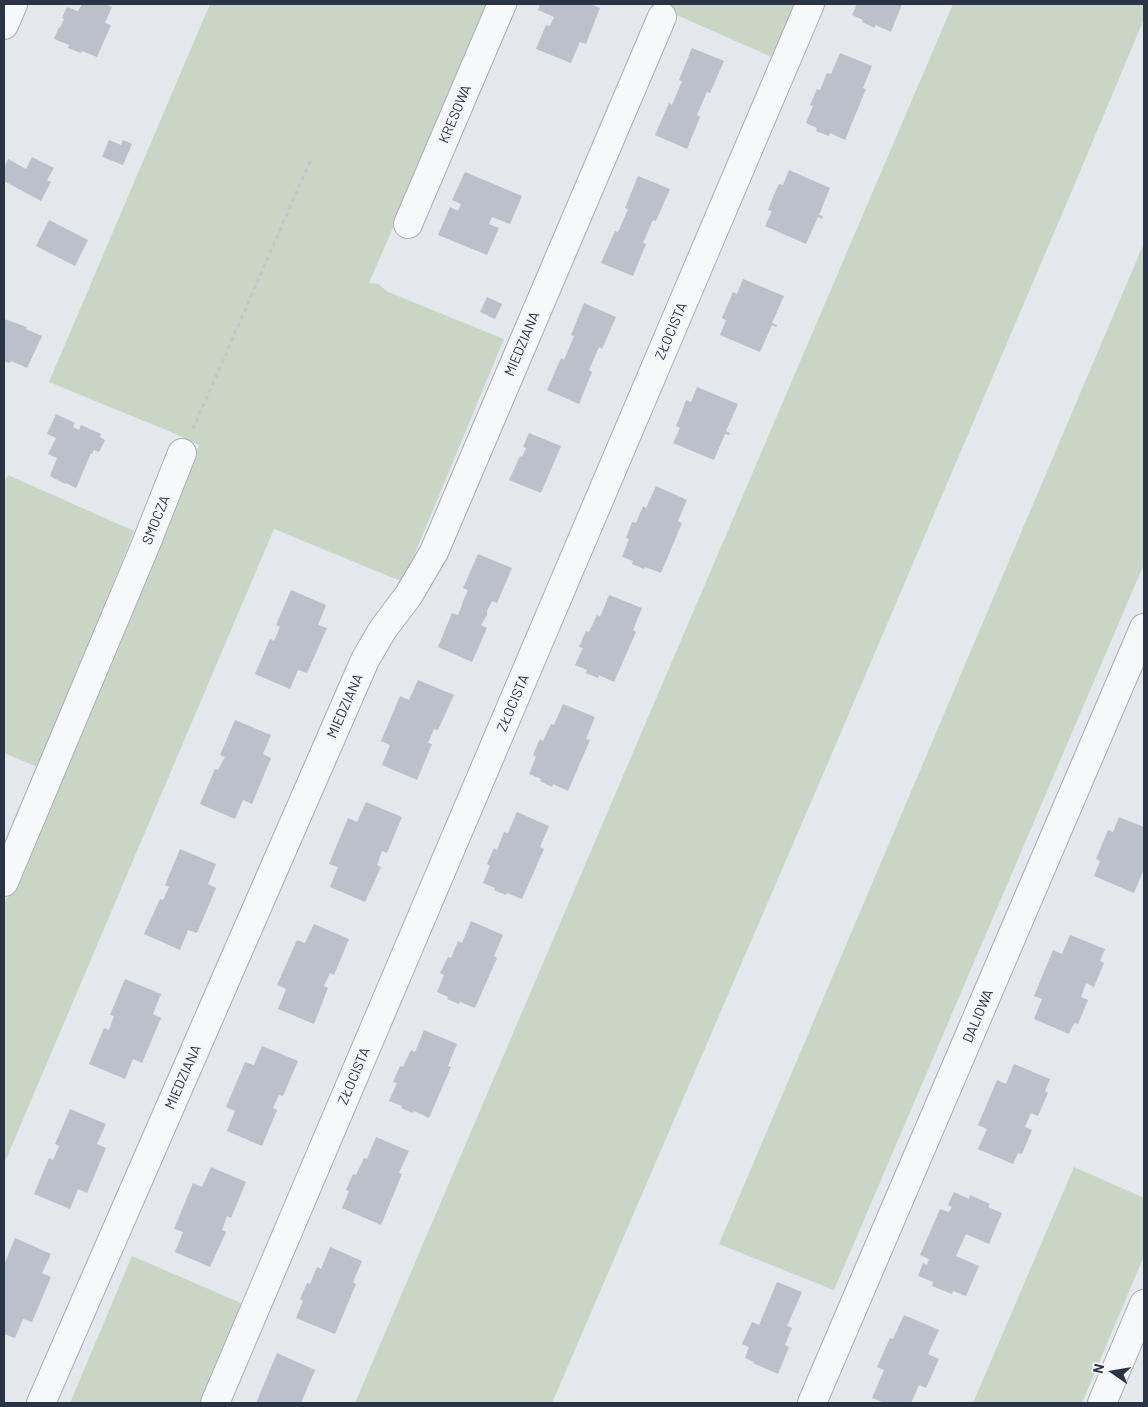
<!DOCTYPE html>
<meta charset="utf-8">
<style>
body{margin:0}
#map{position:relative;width:1148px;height:1407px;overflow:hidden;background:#e4e7ec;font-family:Barlow,sans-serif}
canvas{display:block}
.frame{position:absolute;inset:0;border:5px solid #2b3445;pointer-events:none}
.north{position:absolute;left:1088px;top:1347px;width:50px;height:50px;-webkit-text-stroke:4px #f4f6f9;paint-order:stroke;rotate:283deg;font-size:14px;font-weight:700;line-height:20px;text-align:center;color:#2b3445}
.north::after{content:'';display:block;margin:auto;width:18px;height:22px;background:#2b3445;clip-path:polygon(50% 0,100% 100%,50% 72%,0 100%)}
</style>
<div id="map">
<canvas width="1148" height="1407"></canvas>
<div class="frame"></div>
<div class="north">N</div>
</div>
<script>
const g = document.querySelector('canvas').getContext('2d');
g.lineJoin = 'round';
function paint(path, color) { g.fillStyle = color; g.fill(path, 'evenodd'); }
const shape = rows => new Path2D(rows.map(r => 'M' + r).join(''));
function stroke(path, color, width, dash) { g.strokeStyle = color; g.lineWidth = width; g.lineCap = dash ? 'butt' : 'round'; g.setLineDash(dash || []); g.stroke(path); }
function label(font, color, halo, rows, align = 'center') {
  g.font = font + ' Barlow,sans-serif'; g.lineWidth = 4; g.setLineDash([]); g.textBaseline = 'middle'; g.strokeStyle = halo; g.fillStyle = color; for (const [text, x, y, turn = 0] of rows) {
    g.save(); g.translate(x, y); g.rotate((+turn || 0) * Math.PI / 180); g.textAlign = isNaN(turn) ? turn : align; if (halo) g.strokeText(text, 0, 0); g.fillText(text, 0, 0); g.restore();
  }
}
const green = shape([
 [210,4,490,4,369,283,378,284,388,292,504,339,403,582,274,529,4,1164,4,905,199,445,171,432,49,382],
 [652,4,799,4,776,59],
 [953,4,1144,4,1144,19,1071,193,824,772,552,1403,355,1403],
 [1144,243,1144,564,834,1290,719,1244],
 [8,475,134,531,40,768,4,753,4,484],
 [1074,1167,1144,1198,1144,1256,1082,1403,973,1403],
 [132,1256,248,1306,204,1403,70,1403]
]);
const building = shape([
 [82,4,105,4,112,7,105,23,111,25,97,57,82,51,81,53,68,48,69,45,54,39,59,27,60,28,64,19,62,18,67,7,78,11],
 [540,4,590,4,600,8,586,44,580,42,571,63,536,49,546,25,550,26,554,17,538,10],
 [857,4,902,4,891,32,875,25,875,28,862,22,863,20,852,15],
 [692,48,724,61,710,93,707,92,697,115,700,117,687,149,655,135,669,103,672,105,682,81,679,80],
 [840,53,872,66,863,88,866,89,845,140,830,133,829,136,816,131,817,128,806,123,813,106,810,105,817,89,820,90,827,73,831,74],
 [109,140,121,145,123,140,132,144,123,165,102,157],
 [32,157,54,168,47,180,51,182,41,201,4,181,4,168,8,159,26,169],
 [789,170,830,188,819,215,823,216,822,219,818,217,806,244,765,226,772,211,768,210,773,197,779,184,783,185],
 [465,172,522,196,510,224,492,217,489,224,499,228,487,255,438,235,450,207,458,211,461,204,452,200],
 [638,176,670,189,656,221,653,220,643,243,646,244,633,276,601,263,615,231,618,232,628,209,625,208],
 [49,220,88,240,75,266,36,246],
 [743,279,784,296,772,323,777,325,776,327,772,325,760,352,720,335,726,320,722,318,733,292,737,294],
 [487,297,502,304,495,319,480,312],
 [584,303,616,317,602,349,599,347,589,370,592,372,579,404,547,390,561,358,564,360,574,336,571,335],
 [4,319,27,327,26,329,42,336,27,368,11,361,10,363,4,361],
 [697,387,738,404,726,431,730,433,729,435,725,434,714,460,673,443,680,428,676,426,681,414,686,400,691,402],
 [56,414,75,423,73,427,79,430,81,425,101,434,100,437,105,440,99,452,94,450,92,454,91,453,76,488,66,483,65,484,50,476,57,458,48,454,56,438,47,434],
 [529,433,561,446,541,493,509,480,520,456,522,457,526,448,523,447],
 [656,486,687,500,678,521,682,523,661,573,645,567,644,569,632,564,633,561,622,557,629,539,626,538,632,522,636,523,643,506,646,508],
 [478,554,512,568,497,603,492,601,487,611,487,615,481,625,487,628,472,662,438,647,452,613,458,615,462,605,463,601,468,590,463,588],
 [291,590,326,605,318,625,327,628,307,673,298,670,290,689,255,674,270,639,274,641,280,627,276,625],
 [609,595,642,608,633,630,636,632,614,682,599,675,598,678,586,673,587,670,575,665,583,648,579,647,586,631,589,632,597,615,600,617],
 [418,680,454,695,438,730,434,729,428,743,432,744,417,780,382,765,390,745,381,741,400,696,409,700],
 [563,704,595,717,586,739,590,740,568,791,553,784,552,787,540,781,541,779,529,774,536,757,533,755,540,739,543,741,551,724,554,725],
 [235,720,271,735,263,754,271,758,252,804,243,800,235,819,200,804,215,769,218,770,225,757,220,755],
 [366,802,402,817,387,853,382,851,377,865,381,867,365,902,330,887,338,867,329,864,348,818,357,822],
 [517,812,549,826,540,847,544,849,522,899,507,893,506,895,494,890,495,888,483,883,490,866,487,864,494,848,497,850,504,832,508,833],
 [1119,817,1144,827,1144,869,1134,893,1094,876,1100,861,1096,859,1108,830,1113,832],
 [180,849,216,864,208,884,216,888,197,933,188,930,180,950,144,934,160,899,163,900,169,887,165,885],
 [471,921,503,935,494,956,497,958,475,1008,460,1002,459,1004,447,999,448,997,437,992,444,975,440,973,448,957,451,958,458,941,462,943],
 [314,924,349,939,334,975,330,973,324,986,328,988,314,1024,278,1009,286,989,277,985,297,940,305,943],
 [1070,935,1105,949,1100,961,1104,963,1094,987,1086,983,1081,997,1088,1000,1078,1024,1074,1023,1069,1034,1034,1019,1042,999,1034,996,1053,950,1062,954],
 [125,979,161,994,153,1014,161,1018,142,1063,133,1059,125,1079,89,1064,104,1028,109,1030,114,1016,110,1015],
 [424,1030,457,1044,448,1066,451,1067,429,1118,414,1111,413,1113,401,1108,402,1106,389,1101,397,1083,393,1082,400,1066,403,1067,411,1050,415,1052],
 [262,1046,298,1061,283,1096,279,1095,273,1108,277,1110,262,1146,227,1131,235,1111,226,1107,245,1062,254,1065],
 [1014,1064,1050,1079,1045,1091,1048,1093,1038,1116,1031,1113,1025,1127,1032,1130,1022,1154,1018,1153,1013,1164,978,1149,987,1129,978,1125,997,1080,1006,1084],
 [70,1109,106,1124,97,1144,106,1148,87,1193,78,1189,70,1209,34,1194,49,1158,53,1160,59,1146,55,1144],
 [376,1137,409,1151,399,1173,402,1174,381,1225,342,1208,349,1191,346,1190,353,1174,356,1175,364,1158,367,1159],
 [211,1167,246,1182,231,1218,227,1216,222,1230,226,1232,210,1267,175,1252,183,1232,174,1229,193,1183,202,1187],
 [954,1192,969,1199,970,1195,990,1204,988,1207,1002,1213,989,1244,966,1234,956,1256,979,1266,966,1296,953,1291,952,1294,932,1286,933,1282,918,1276,923,1263,927,1265,929,1259,920,1255,940,1209,949,1212,952,1207,948,1205],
 [15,1238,51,1254,42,1273,51,1277,32,1322,23,1319,15,1338,4,1334,4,1265],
 [330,1247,362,1261,353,1282,356,1284,335,1334,296,1318,303,1301,300,1299,307,1283,310,1284,317,1267,321,1269],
 [777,1282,802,1292,787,1326,792,1328,785,1345,789,1347,778,1374,753,1363,754,1362,745,1358,749,1347,742,1344,752,1322,759,1325],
 [904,1315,939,1330,928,1354,939,1359,926,1388,919,1385,911,1403,885,1403,872,1398,884,1370,877,1367,890,1338,893,1339],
 [277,1353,315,1370,301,1403,256,1403]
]);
const path = shape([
 [193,429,311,159]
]);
const street = shape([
 [4,25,13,4],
 [408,224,502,4],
 [4,882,146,544,182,453],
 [41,1403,365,660,383,629,408,596,434,552,662,17],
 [215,1403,810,4],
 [812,1403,1144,628],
 [1102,1403,1144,1304]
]);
const streetNames = [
 ["KRESOWA",455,114,-67],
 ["ZŁOCISTA",671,331,-67],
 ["MIEDZIANA",522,344,-67],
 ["SMOCZA",156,520,-68],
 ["ZŁOCISTA",513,703,-67],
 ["MIEDZIANA",345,706,-66],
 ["DALIOWA",978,1016,-67],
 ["ZŁOCISTA",354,1076,-67],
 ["MIEDZIANA",183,1077,-66]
];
paint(green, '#c9d6c5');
paint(building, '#bbc0ca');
stroke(street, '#a9aeb7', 30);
stroke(path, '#c2c5cb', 3, [4, 4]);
stroke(street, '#f7f8fa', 28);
label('14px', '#2b3445', '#f4f6f9', streetNames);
</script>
